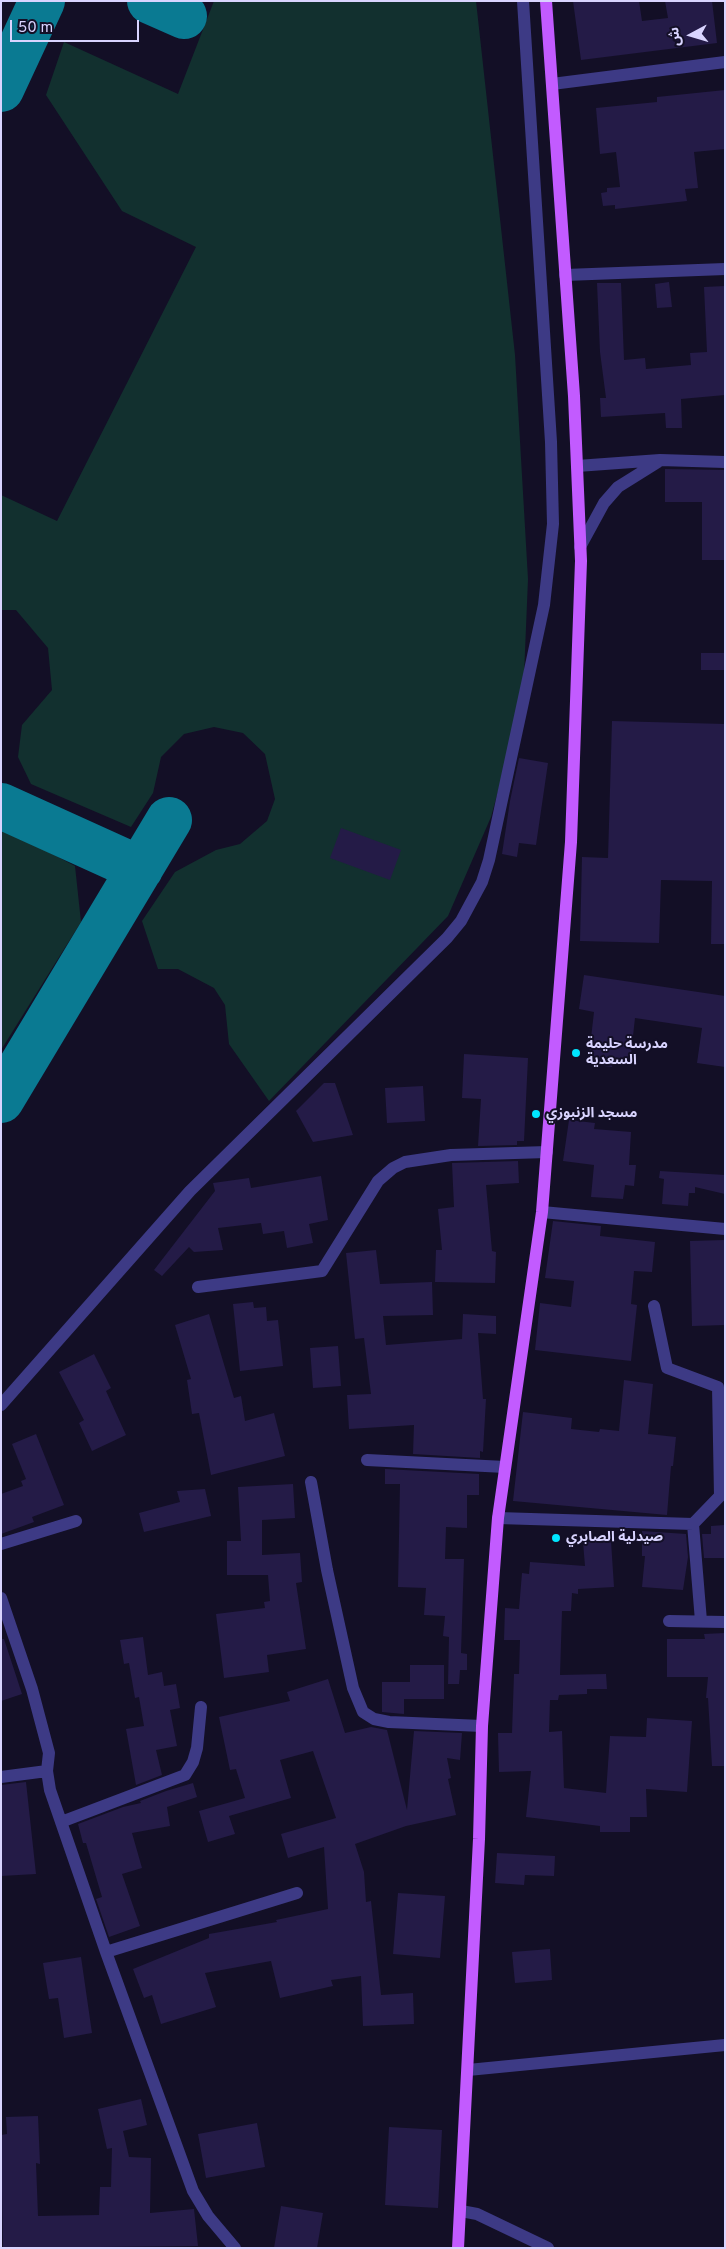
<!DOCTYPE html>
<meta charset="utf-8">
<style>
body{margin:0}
#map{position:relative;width:726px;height:2249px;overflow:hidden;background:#130f26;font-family:Overpass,"Noto Sans Arabic",sans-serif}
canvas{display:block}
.frame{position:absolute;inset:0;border:2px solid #d9d4ff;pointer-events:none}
.north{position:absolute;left:666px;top:10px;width:50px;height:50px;-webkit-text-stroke:4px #130f26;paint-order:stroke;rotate:264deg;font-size:14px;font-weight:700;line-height:20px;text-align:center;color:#d9d4ff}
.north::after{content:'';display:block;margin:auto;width:18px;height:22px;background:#d9d4ff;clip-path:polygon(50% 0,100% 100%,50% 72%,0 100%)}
.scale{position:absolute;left:10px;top:20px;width:129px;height:22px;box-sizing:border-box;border:2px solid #d9d4ff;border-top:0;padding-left:6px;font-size:15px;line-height:18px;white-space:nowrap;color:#d9d4ff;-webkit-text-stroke:4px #130f26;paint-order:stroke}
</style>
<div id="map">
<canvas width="726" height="2249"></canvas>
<div class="frame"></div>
<div class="north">ش</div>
<div class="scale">50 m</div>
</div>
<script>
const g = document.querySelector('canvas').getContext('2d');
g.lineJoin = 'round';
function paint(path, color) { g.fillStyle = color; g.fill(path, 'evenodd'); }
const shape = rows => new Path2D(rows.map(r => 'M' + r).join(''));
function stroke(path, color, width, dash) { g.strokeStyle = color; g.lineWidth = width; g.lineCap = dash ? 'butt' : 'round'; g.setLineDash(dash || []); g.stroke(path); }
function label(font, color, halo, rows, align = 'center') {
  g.font = font + ' Overpass,"Noto Sans Arabic",sans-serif'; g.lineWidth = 4; g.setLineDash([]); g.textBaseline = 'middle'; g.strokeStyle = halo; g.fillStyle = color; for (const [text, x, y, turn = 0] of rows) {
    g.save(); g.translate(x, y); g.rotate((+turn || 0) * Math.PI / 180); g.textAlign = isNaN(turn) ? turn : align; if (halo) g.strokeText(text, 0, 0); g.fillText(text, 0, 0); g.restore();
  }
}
const green = shape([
 [214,1,476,1,515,355,528,579,523,699,491,817,448,916,269,1101,229,1044,225,1005,214,988,178,969,158,969,142,921,175,872,216,850,240,844,267,821,275,799,265,754,243,733,214,727,184,734,161,757,153,793,131,827,31,784,18,757,22,725,52,690,48,648,16,610,1,610,1,495,57,521,196,247,122,211,46,95,64,42,178,94],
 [1,827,75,866,81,922,1,1050]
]);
const taxiway = shape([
 [150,1,184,16],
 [1,89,42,1],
 [1,806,140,869],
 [1,1100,169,820]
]);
const building = shape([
 [573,1,639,1,642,21,668,18,665,1,712,1,717,43,581,60],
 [725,90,725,149,694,152,698,188,685,189,687,201,615,209,615,205,603,206,601,193,607,192,607,188,620,187,616,152,600,154,596,108,657,102,657,97],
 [669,282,672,307,657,308,655,284],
 [597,283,621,283,624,360,645,358,646,369,691,365,690,353,707,352,704,287,725,286,725,395,681,399,682,428,666,428,665,413,601,417,600,398,606,398,600,352],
 [665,469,725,470,725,560,702,560,702,502,665,502],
 [701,653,725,653,725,670,701,670],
 [612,721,725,724,725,944,711,944,712,881,661,880,659,943,580,941,582,857,608,858],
 [519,758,548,763,536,845,519,843,517,857,502,854,510,801],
 [341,828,401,850,390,880,330,858],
 [584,975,725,996,725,1067,697,1063,702,1028,635,1018,630,1063,613,1061,612,1067,588,1064,594,1012,579,1009],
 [464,1054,528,1058,524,1141,517,1141,517,1145,478,1146,481,1099,462,1098],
 [324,1083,335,1083,353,1135,313,1142,296,1111],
 [423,1086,425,1121,387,1123,385,1088],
 [569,1120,595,1123,594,1129,631,1132,629,1165,636,1165,634,1186,625,1185,623,1199,591,1197,594,1165,563,1161],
 [518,1161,519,1183,486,1185,492,1251,496,1252,495,1283,435,1282,436,1250,442,1250,438,1209,454,1207,452,1163],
 [660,1171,725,1175,725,1194,695,1187,695,1193,689,1193,688,1206,662,1204,664,1179,659,1178],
 [321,1176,328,1220,309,1224,313,1243,287,1248,284,1231,263,1234,261,1223,218,1228,223,1250,194,1252,189,1247,162,1276,154,1270,215,1191,213,1183,249,1178,251,1188],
 [553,1221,601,1226,600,1236,655,1242,652,1272,634,1271,631,1304,637,1305,631,1361,535,1350,540,1303,571,1307,574,1281,545,1278],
 [725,1240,725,1325,692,1326,690,1241],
 [376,1250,380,1284,432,1282,433,1315,383,1316,386,1345,462,1339,463,1314,496,1316,496,1334,478,1333,483,1399,486,1399,483,1452,480,1451,480,1458,413,1454,414,1425,349,1429,347,1395,371,1394,364,1338,355,1339,346,1253],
 [253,1302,254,1308,266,1307,267,1321,278,1320,283,1366,240,1371,233,1304],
 [209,1314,234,1398,241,1396,245,1421,274,1413,285,1456,211,1475,199,1413,192,1414,187,1380,191,1379,175,1325],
 [338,1346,341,1386,313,1388,310,1348],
 [94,1354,111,1388,106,1391,126,1435,92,1451,79,1423,84,1420,59,1372],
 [624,1380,653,1384,648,1434,676,1437,673,1466,671,1466,667,1515,513,1501,523,1412,572,1418,571,1429,599,1432,600,1429,619,1431],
 [36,1434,64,1505,32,1517,34,1522,1,1534,1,1494,23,1486,21,1481,26,1479,12,1444],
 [385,1469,479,1474,479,1495,467,1495,467,1528,446,1527,445,1559,464,1559,461,1653,467,1654,467,1670,460,1670,459,1684,448,1684,449,1637,443,1636,445,1616,424,1615,426,1588,398,1587,400,1484,385,1484],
 [293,1484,295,1518,262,1520,262,1555,300,1553,302,1582,296,1583,306,1649,267,1655,269,1672,224,1678,216,1614,265,1608,264,1602,270,1601,268,1575,227,1575,227,1541,241,1541,238,1487],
 [205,1489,211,1516,144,1532,139,1513,180,1502,177,1491],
 [725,1525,725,1558,704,1558,702,1534,711,1534,711,1526],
 [642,1531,686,1534,688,1557,683,1590,642,1587,645,1556,642,1556],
 [611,1541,614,1587,578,1589,578,1594,572,1593,571,1611,562,1611,560,1675,606,1674,607,1689,587,1689,587,1694,559,1695,558,1700,550,1700,549,1732,562,1731,564,1788,606,1793,610,1736,646,1737,647,1718,692,1721,687,1792,646,1789,647,1817,630,1817,630,1832,600,1832,600,1826,526,1817,531,1771,499,1772,498,1733,512,1733,514,1674,519,1674,520,1640,504,1640,505,1608,519,1609,522,1573,529,1574,530,1562,585,1566,583,1542],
 [725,1633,724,1766,712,1766,708,1698,706,1698,708,1677,667,1677,667,1639,705,1639,704,1634],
 [143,1637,148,1675,162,1672,164,1686,176,1684,180,1708,170,1710,177,1746,156,1750,162,1775,136,1785,126,1729,144,1726,139,1697,135,1698,129,1663,124,1664,120,1640],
 [1,1639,4,1639,22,1694,1,1701],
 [410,1665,444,1665,444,1699,404,1699,404,1714,382,1712,382,1682,410,1682],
 [328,1679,345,1733,371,1727,387,1730,407,1810,414,1731,462,1733,460,1760,447,1758,451,1778,448,1779,456,1815,406,1826,355,1844,364,1872,366,1902,371,1901,381,1995,413,1993,414,2024,363,2026,361,1976,331,1980,333,1986,280,1998,271,1961,205,1973,216,2007,161,2024,152,1995,144,1998,133,1969,209,1938,209,1934,277,1922,276,1920,328,1909,324,1847,288,1858,281,1834,336,1818,313,1751,280,1760,291,1798,229,1816,235,1834,208,1842,199,1811,245,1798,236,1769,230,1770,219,1717,290,1701,287,1692],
 [26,1782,36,1874,1,1876,1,1785],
 [193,1783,197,1797,167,1807,170,1826,132,1833,142,1868,122,1874,140,1926,109,1937,96,1899,102,1897,86,1843,83,1843,78,1824,123,1807,141,1803,140,1801,166,1791],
 [497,1853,555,1856,554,1876,525,1875,524,1885,495,1883],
 [398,1893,445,1896,440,1958,393,1954],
 [550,1949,552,1980,515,1983,512,1952],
 [81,1957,92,2033,64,2038,58,1998,49,1999,43,1963],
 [141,2099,147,2125,123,2131,129,2157,151,2158,150,2213,194,2209,198,2246,3,2248,1,2135,7,2134,6,2117,38,2116,40,2164,36,2163,38,2216,99,2215,100,2187,111,2187,112,2148,107,2149,98,2109],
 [257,2123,265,2167,206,2178,198,2134],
 [389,2127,442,2130,438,2208,385,2205],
 [281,2206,323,2213,317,2248,274,2248]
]);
const minor = shape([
 [552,84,725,62],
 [565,275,725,269],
 [577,466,660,460,725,462],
 [580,547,604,503,618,487,658,462],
 [542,1212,725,1229],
 [198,1287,322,1271,378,1181,393,1168,405,1162,451,1155,547,1152],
 [1,1405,190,1191,447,938,461,921,482,882,489,860,544,605,553,524,551,442,523,1],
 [367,1460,505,1467],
 [311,1482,327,1570,353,1688,363,1712,374,1719,389,1722,482,1726],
 [498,1518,693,1524,720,1496,718,1387,667,1368,654,1306],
 [693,1524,701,1621],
 [1,1544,76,1521],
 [1,1598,32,1689,49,1753,47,1771,50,1790,106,1952,193,2191,208,2216,235,2248],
 [669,1621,725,1622],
 [1,1777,47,1771],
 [61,1822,185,1775,193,1762,197,1748,201,1707],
 [106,1952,297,1893],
 [468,2070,725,2045],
 [461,2211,477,2214,548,2248]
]);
const major = shape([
 [458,2248,479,1839,482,1726,498,1518,542,1212,571,842,581,561,574,396,546,1]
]);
const markers = [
 [576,1053,5,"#00e5ff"],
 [536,1114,5,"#00e5ff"],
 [556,1538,5,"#00e5ff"]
];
const poiNames = [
 ["مدرسة حليمة",586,1045],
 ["السعدية",586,1061],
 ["مسجد الزنبوزي",546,1114],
 ["صيدلية الصابري",566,1538]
];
paint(green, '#12302f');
stroke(taxiway, '#0a7a92', 46);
paint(building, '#241b47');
stroke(minor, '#3d3a85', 12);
stroke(major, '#c25bff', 12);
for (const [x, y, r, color] of markers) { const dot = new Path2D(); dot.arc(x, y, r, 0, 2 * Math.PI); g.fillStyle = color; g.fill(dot); stroke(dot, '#130f26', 2); }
label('bold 14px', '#d9d4ff', '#130f26', poiNames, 'left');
</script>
